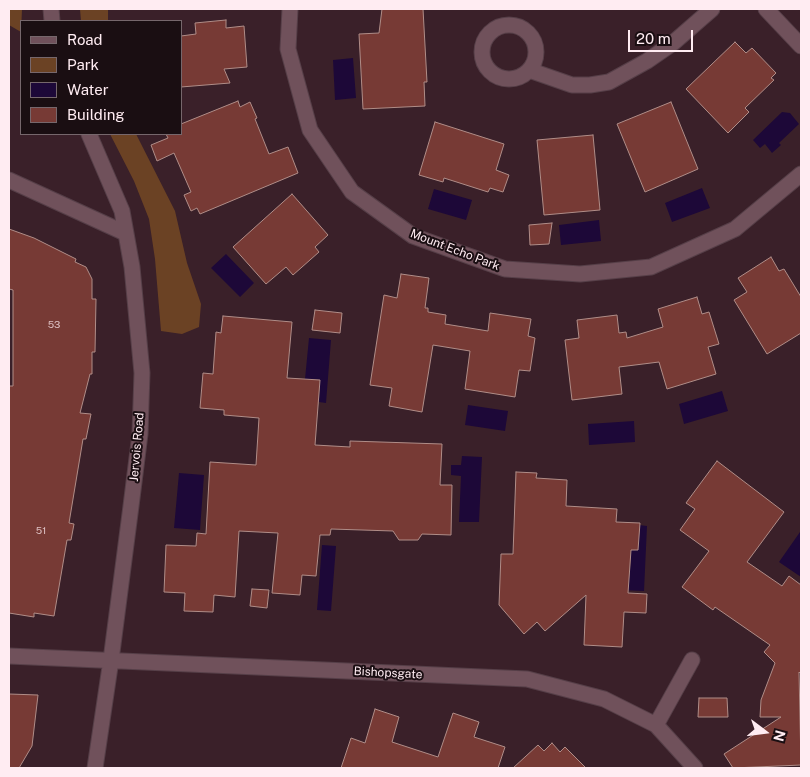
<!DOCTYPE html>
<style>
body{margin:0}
#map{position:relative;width:810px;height:777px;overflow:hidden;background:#3a2029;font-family:"Public Sans",sans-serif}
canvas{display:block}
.frame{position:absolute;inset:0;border:10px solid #ffecf2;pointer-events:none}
.legend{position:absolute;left:20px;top:20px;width:162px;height:115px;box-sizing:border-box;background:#1a0e12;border:1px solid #76676c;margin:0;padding:6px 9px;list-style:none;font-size:15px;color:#ffecf2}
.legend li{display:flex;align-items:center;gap:10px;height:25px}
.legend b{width:25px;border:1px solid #76676c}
.north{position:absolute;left:740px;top:707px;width:50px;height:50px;-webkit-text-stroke:4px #1a0e12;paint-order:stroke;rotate:105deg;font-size:14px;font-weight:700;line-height:20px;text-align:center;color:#ffecf2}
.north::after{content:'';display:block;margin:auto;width:18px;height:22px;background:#ffecf2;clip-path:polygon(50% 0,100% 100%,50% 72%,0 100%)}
.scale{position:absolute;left:628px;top:30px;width:65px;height:22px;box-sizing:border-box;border:2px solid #ffecf2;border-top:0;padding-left:6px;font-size:15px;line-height:18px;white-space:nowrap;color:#ffecf2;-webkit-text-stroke:4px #1a0e12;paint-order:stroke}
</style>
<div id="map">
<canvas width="810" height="777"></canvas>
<div class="frame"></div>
<ul class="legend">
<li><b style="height:6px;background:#70515b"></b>Road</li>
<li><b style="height:14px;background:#6b4224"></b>Park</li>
<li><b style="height:14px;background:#1d0838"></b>Water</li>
<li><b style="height:14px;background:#773a35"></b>Building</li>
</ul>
<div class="north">N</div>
<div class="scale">20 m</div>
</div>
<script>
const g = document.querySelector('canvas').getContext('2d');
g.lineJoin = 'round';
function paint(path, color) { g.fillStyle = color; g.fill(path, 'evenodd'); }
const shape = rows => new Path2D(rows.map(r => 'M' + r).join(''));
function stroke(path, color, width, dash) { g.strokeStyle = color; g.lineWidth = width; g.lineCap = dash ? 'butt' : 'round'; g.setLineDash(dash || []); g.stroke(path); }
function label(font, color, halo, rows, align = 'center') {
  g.font = font + ' "Public Sans",sans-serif'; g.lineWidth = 4; g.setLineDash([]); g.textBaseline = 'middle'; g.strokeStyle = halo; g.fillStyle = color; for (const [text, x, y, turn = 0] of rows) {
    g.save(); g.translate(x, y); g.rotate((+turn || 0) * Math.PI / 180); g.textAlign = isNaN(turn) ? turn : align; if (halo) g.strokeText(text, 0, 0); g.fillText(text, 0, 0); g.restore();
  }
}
const green = shape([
 [9,9,22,9,21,32,9,25],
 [80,9,108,9,108,21,81,21],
 [110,134,136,134,175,211,187,263,201,304,199,327,182,334,161,331,155,259,149,219,134,181]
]);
const water = shape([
 [353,58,356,98,335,100,333,60],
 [782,112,790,113,799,124,779,143,781,145,772,153,765,144,760,148,753,140],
 [702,188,710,208,672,222,665,203],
 [434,189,472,200,466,220,428,209],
 [599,220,601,241,561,245,559,225],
 [226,254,254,283,240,297,211,268],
 [309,338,331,340,326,403,319,402,320,380,305,379],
 [722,391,728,411,684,424,679,404],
 [468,405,508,411,505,431,465,425],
 [634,421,635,442,589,445,588,424],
 [462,456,482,457,479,522,459,522,461,476,451,475,451,465,461,465],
 [179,473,204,475,200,530,174,528],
 [639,525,647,526,644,591,621,590,622,570,630,570,631,556,622,555],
 [800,532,801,533,801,577,779,562],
 [322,545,336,546,331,611,317,610]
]);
const building = shape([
 [382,9,423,9,427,82,424,82,425,106,363,109,359,34,379,33,382,9],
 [226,20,226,28,244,26,247,67,224,69,230,83,181,87,181,36,196,34,195,23,226,20],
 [735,42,746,53,752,48,776,73,771,78,774,80,745,108,749,112,728,133,686,89,735,42],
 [238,101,240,107,250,102,257,118,255,119,269,154,288,147,298,173,200,214,197,208,191,211,184,195,191,192,174,153,157,161,151,145,168,138,166,134,181,134,181,124,238,101],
 [671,102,698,169,645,192,617,124,671,102],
 [435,122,504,144,496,170,509,175,503,192,490,188,488,192,444,178,443,182,419,175,435,122],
 [593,135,600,210,544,215,537,140,593,135],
 [292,194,328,235,315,247,319,252,293,275,286,267,266,284,233,247,292,194],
 [552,223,549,244,530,245,529,225,552,223],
 [9,229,34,238,76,259,75,262,86,267,92,279,92,299,96,299,95,352,92,352,92,374,90,374,80,413,91,414,86,439,83,439,69,523,74,524,71,540,67,540,54,616,34,613,34,617,9,613,9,386,13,386,13,290,9,289,9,229],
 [771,257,779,271,784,269,801,297,801,333,767,354,734,300,747,292,738,278,771,257],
 [401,274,429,278,425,308,428,308,428,312,446,315,445,324,488,331,490,313,531,319,528,336,535,338,530,371,519,370,515,397,465,389,470,351,433,345,422,412,389,406,392,388,370,385,384,295,397,298,401,274],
 [697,297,702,314,709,312,719,344,708,347,716,374,667,389,659,362,619,367,622,394,572,400,565,340,579,338,577,320,617,315,619,333,626,332,627,338,663,327,658,309,697,297],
 [315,310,342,313,340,333,312,330,315,310],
 [223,316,292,322,287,378,320,380,315,445,350,447,350,441,442,444,440,485,452,485,451,535,422,534,418,540,399,540,393,531,331,529,330,535,320,535,316,576,302,575,300,595,272,593,278,533,239,531,235,597,214,595,213,612,184,611,185,593,164,592,166,545,196,546,197,533,206,534,210,462,256,465,259,418,224,415,224,410,200,408,203,373,213,374,216,332,221,333,223,316],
 [717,461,784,512,747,562,782,586,789,576,801,585,801,674,799,672,801,765,733,768,724,754,781,717,760,717,761,700,775,663,764,652,770,645,715,607,713,610,682,587,709,551,680,530,695,509,686,503,717,461],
 [516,472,537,473,536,478,567,480,566,506,617,509,616,522,640,523,638,550,631,550,628,593,647,594,646,613,624,612,622,647,584,645,586,595,545,631,537,622,524,634,499,605,501,554,513,554,516,472],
 [252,589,269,590,267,608,250,606,252,589],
 [9,694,38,695,32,746,19,768,9,768,9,694],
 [699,698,727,698,728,717,698,717,699,698],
 [375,709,399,717,392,742,438,757,453,713,479,722,474,737,505,747,498,768,341,768,351,738,365,743,375,709],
 [552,743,560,752,565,747,586,768,513,768,538,745,544,751,552,743]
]);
const minor = shape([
 [51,9,52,21],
 [290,9,288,49,310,130,352,192,413,236,505,269,580,274,651,267,735,229,801,174],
 [766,9,801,46],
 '482 52a27 27 0 1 1 54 0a27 27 0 1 1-54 0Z',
 [529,70,572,85,590,85,609,82,647,61,673,43,712,9],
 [89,134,122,211,132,267,142,373,140,434,131,506,111,660,95,768],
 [9,180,125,233],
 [9,656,527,679,604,699,656,725,695,768],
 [656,725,692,660]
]);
const numberNames = [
 ["53",54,325],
 ["51",41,531]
];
const streetNames = [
 ["Mount Echo Park",455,250,21],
 ["Jervois Road",137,447,-85],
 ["Bishopsgate",388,673,3]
];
paint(green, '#6b4224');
paint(water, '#1d0838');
paint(building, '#773a35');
stroke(building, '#b08d88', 1);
stroke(minor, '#563f48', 17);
stroke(minor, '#70515b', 15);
label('10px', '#ddc0c3', null, numberNames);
label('12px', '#ffecf2', '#1a0e12', streetNames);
</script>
